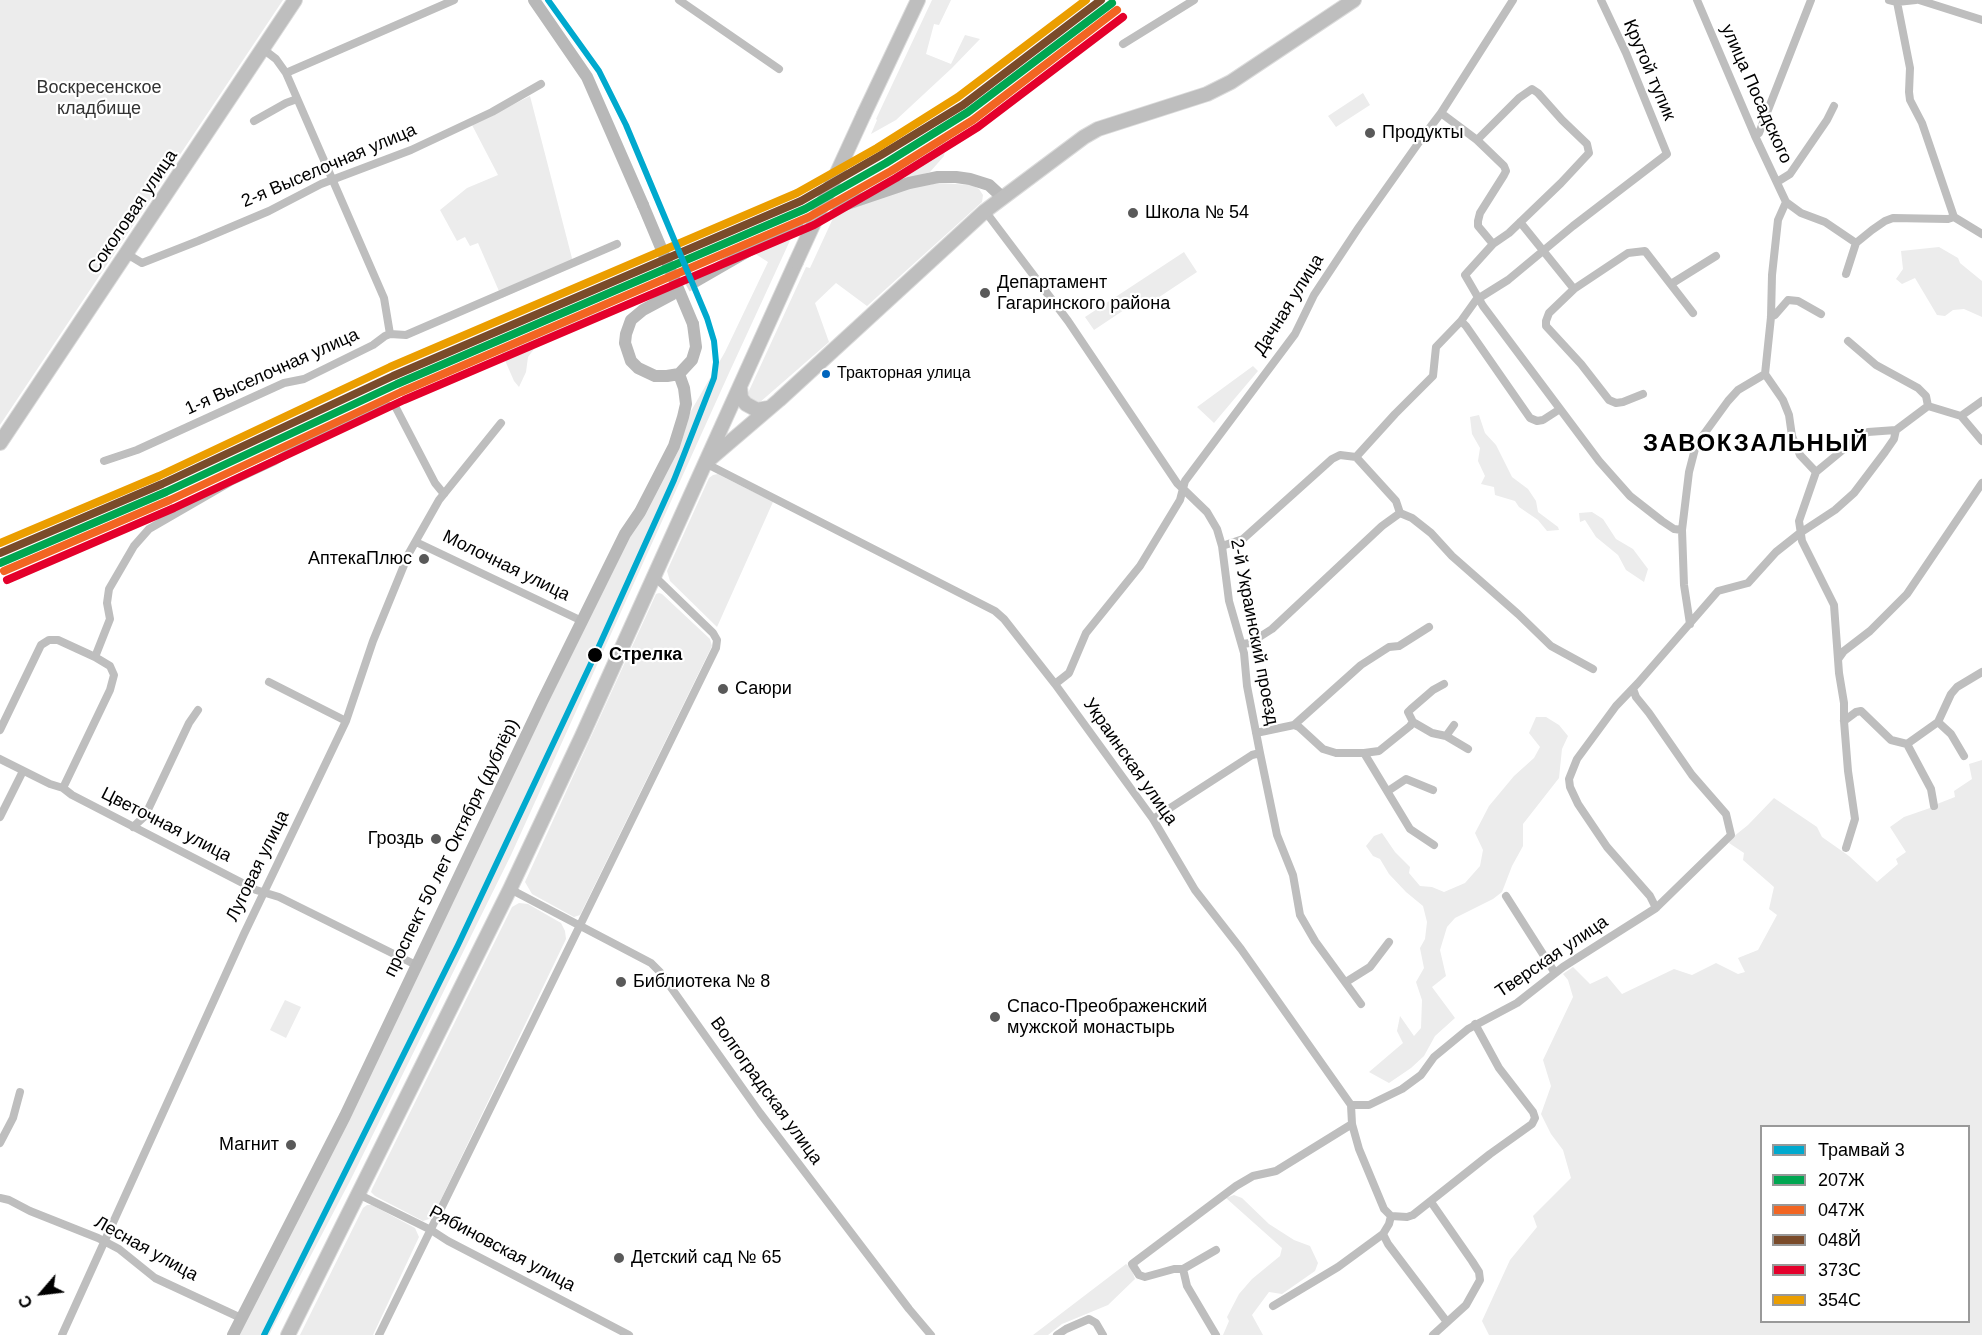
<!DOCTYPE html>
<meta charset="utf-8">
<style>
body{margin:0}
#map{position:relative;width:1982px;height:1335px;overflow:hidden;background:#fff;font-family:Arial,sans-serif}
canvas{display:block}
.legend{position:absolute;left:1760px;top:1125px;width:210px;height:198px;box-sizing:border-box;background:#fff;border:2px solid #999;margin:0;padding:8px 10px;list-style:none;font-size:18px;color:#000}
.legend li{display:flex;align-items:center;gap:12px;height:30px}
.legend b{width:30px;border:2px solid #999}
.north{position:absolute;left:12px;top:1263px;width:60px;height:60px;-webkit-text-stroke:4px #fff;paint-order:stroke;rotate:242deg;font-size:16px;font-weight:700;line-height:24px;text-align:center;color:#000}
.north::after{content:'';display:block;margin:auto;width:21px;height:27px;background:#000;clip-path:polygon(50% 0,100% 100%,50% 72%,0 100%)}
</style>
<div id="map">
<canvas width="1982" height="1335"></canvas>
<ul class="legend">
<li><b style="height:8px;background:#00a9ce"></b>Трамвай 3</li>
<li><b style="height:8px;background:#00a651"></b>207Ж</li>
<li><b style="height:8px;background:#f26522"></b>047Ж</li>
<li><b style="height:8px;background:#7a4b2a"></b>048Й</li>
<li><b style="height:8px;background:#e4002b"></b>373C</li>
<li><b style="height:8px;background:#eb9e00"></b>354С</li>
</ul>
<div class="north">С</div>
</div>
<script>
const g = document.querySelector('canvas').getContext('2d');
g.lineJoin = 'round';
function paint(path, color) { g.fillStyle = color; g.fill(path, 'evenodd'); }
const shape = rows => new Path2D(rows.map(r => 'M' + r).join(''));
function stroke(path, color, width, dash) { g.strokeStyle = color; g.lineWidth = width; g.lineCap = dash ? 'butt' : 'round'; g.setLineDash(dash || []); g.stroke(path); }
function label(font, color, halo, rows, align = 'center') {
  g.font = font + ' Arial,sans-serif'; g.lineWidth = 4.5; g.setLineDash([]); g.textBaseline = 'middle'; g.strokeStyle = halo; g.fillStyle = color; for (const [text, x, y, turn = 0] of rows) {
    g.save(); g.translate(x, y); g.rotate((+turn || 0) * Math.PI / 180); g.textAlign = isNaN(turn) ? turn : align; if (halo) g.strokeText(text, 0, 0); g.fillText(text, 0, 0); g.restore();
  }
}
const green = shape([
 [0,0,283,0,0,425],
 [932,0,951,0,939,25,934,24,926,54,951,64,965,35,980,39,952,68,896,120,871,134,877,120,876,119],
 [1363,93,1370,105,1336,127,1328,116],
 [530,96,574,266,502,298,478,243,470,246,465,237,457,241,440,210,467,188,498,175,472,125],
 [947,136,944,156,930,172,840,201,844,193,890,171],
 [938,183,972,185,979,189,983,195,982,202,867,306,836,283,815,303,829,342,759,403,755,404,747,398,748,393,806,267,810,268,835,214,911,188],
 [793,234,729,373,511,855,351,1179,269,1335,239,1335,687,418,725,352,768,262,754,253],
 [1939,247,1958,258,1960,263,1982,281,1982,317,1964,309,1953,310,1945,316,1937,315,1915,278,1902,284,1896,279,1903,269,1901,251],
 [1184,252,1197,272,1141,309,1136,302,1094,330,1085,317],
 [608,303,604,311,592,322,554,335,537,345,528,357,526,372,519,387,514,381,500,349],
 [1253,366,1258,371,1214,423,1197,407],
 [1479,415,1485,433,1496,445,1512,477,1528,489,1536,501,1538,512,1558,527,1559,530,1547,531,1538,520,1519,507,1515,501,1495,495,1494,487,1481,484,1485,476,1478,461,1480,448,1472,434,1470,417],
 [718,474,773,502,717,627,670,581,667,571,709,478,713,475],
 [1592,512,1603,519,1616,539,1633,549,1648,569,1644,582,1626,570,1618,555,1596,537,1585,520,1580,522,1579,513],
 [659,593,662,594,710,639,712,646,580,915,574,917,532,894,525,882,656,594],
 [1536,717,1546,717,1559,725,1568,736,1562,749,1559,778,1523,824,1523,846,1512,866,1502,892,1493,899,1455,918,1447,927,1440,950,1446,976,1432,987,1455,1018,1435,1036,1424,1056,1411,1068,1389,1083,1369,1072,1403,1043,1397,1031,1400,1016,1414,1036,1421,1028,1422,1000,1416,982,1424,968,1420,948,1425,939,1427,922,1423,906,1406,892,1389,874,1380,859,1373,856,1366,846,1374,836,1382,833,1395,852,1410,867,1409,873,1420,886,1432,887,1444,892,1465,883,1480,866,1483,850,1475,833,1489,806,1514,776,1534,758,1540,747,1529,733],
 [1982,760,1982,1335,1489,1335,1482,1321,1510,1260,1537,1227,1533,1216,1571,1178,1563,1150,1551,1134,1541,1114,1551,1086,1543,1060,1573,997,1568,980,1563,974,1573,967,1590,984,1607,976,1622,994,1674,969,1692,975,1716,963,1738,974,1745,972,1738,958,1758,950,1777,915,1769,909,1774,887,1743,860,1744,853,1729,843,1733,837,1748,825,1774,798,1817,827,1822,837,1849,856,1877,882,1898,864,1896,859,1906,852,1890,827,1904,817,1930,808,1937,804,1955,797,1954,791,1972,779,1969,764],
 [1762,1126,1968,1126,1968,1322,1762,1322],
 [519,903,528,904,561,923,565,931,566,939,432,1218,423,1221,375,1196,371,1192,372,1189,512,907],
 [285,1000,301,1007,286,1038,270,1030],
 [1234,1195,1242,1198,1269,1224,1294,1240,1310,1246,1318,1263,1315,1271,1282,1294,1269,1292,1252,1315,1263,1335,1223,1335,1229,1321,1227,1317,1239,1294,1252,1279,1280,1256,1282,1248,1226,1198],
 [367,1205,372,1205,415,1228,419,1237,373,1335,300,1335,363,1208],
 [1126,1264,1131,1268,1135,1279,1108,1305,1062,1324,1048,1335,1033,1335]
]);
const secondaryTunnel = shape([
 [797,225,838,207],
 [671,295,696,281]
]);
const street = shape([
 [679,0,779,69],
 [1697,0,1755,136,1786,202],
 [1889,0,1897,2,1916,0],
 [1919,0,1982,20],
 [1897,2,1910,68,1909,92,1910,100,1922,123,1954,217],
 [1123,44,1194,0],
 [263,49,276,59,286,73,384,298,390,334],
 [286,73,454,0],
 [1441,113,1477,140,1504,166,1506,171,1504,175,1480,213,1478,221,1478,226,1493,244],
 [254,121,286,103,297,99],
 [1755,136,1759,133,1811,0],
 [1477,140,1519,98,1532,89,1538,93,1562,120,1587,144,1589,153,1561,183,1509,233,1493,244,1465,275,1483,306,1599,461,1630,496,1662,521,1674,529,1682,530],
 [1777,182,1790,174,1827,120,1834,106],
 [1786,202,1801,213,1825,222,1856,243],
 [985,211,1068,321,1177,483,1207,512,1217,529,1222,546,1229,601,1244,653,1247,686,1260,753,1277,835,1293,875,1300,915,1315,941,1361,1004],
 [1520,222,1574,289],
 [127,254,142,263,198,241,269,211,321,184,411,150,492,112,541,84],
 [1846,274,1856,243,1872,230,1885,221,1893,218,1948,219,1954,217,1982,234],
 [1671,284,1716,256],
 [1771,317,1775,315,1788,300,1798,301,1821,314],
 [1461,321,1466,326,1530,418,1537,421,1543,420,1560,409],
 [1848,341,1876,365,1918,388,1926,396,1928,406,1961,416,1982,441],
 [1765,374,1783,400,1789,415,1792,436,1800,455,1816,472],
 [1643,394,1623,402,1616,403,1609,400,1581,364,1546,326,1546,321,1549,313,1574,289,1628,253,1645,251,1693,313],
 [1961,416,1982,401],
 [1356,457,1395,414,1433,376,1436,347,1461,321,1476,300,1508,280,1573,226,1667,154,1626,53,1601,0],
 [1356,457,1396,501,1400,513,1412,518,1431,533,1452,556,1518,614,1551,646,1593,669],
 [104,461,137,450,284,383,304,379,373,345,385,336,390,334,406,335,617,244],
 [705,463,995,611,1004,619,1055,684,1153,819,1195,890,1241,949,1351,1105,1352,1124,1359,1149,1384,1209,1391,1216],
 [416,542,582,621],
 [1222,546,1243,539,1332,459,1340,455,1356,457],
 [1690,624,1684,585,1682,530,1689,472,1696,445,1728,401,1738,390,1765,374,1771,317,1772,275,1778,220,1786,202],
 [1242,644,1250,643,1272,629,1382,526,1400,513],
 [95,657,110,619,107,603,109,589,134,546,149,529,232,481,275,461,309,441,385,406,395,406,435,483,444,494],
 [1839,658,1844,651,1870,631,1907,594,1982,483],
 [269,682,346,721],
 [1055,684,1069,673,1086,633,1140,566,1180,500,1185,481,1295,334,1314,295,1359,227,1422,138,1441,113,1513,0],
 [1844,721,1856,712,1861,711,1891,740,1907,744,1931,789,1934,806],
 [1413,722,1432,733,1446,736,1468,749],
 [1938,722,1951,734,1964,756],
 [1294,725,1299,727,1323,749,1336,753,1364,753,1410,829,1434,845],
 [0,730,41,645,49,640,58,640,95,657,110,666,114,675,110,690,63,788],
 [1256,733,1294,725,1361,665,1389,647,1399,646,1429,627],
 [1446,736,1454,725],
 [1907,744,1938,722,1951,694,1957,687,1982,672],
 [1364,753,1379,751,1410,726,1413,722,1408,712,1411,709,1433,690,1444,684],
 [0,759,50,784,63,788,72,795,256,890,279,897,416,965],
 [1388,791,1406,779,1433,790],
 [0,817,23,771],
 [1153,819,1252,755,1260,753],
 [133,827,145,816,189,723,198,710],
 [1846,848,1855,819,1848,771,1844,721,1844,703,1839,673,1834,605,1802,541,1799,521,1816,472,1856,439,1868,432,1896,430],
 [510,889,651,963,660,972,760,1113,909,1309,931,1335],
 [1506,896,1555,973],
 [1656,908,1650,896,1607,847,1578,804,1570,787,1569,779,1577,759,1616,706,1638,683,1718,591,1748,583,1776,552,1800,533,1835,510,1854,493,1885,452,1894,439,1896,430,1928,406],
 [1346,982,1370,967,1389,942],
 [1351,1105,1369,1105,1402,1089,1421,1075,1434,1057,1468,1029,1517,1003,1563,967,1656,908,1731,835,1726,814,1692,775,1649,713,1636,697,1633,689],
 [0,1143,13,1118,20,1092],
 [358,1194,431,1230,448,1241,629,1335],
 [0,1198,9,1200,30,1211,98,1238,119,1249,155,1278,241,1318],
 [1431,1202,1472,1261,1479,1272,1480,1280,1466,1305,1433,1335],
 [1391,1216,1407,1217,1413,1215,1490,1154,1532,1124,1535,1118,1533,1112,1499,1068,1475,1024],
 [1383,1234,1388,1244,1447,1322],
 [1183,1269,1216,1250],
 [1273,1306,1338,1267,1383,1234,1389,1224,1391,1216],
 [62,1335,244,934,346,721,373,641,409,553,439,500,501,423],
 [379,1335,716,648,717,640,713,633,654,576],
 [1057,1335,1066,1329,1089,1319,1096,1323,1103,1335],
 [1216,1335,1187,1286,1183,1269,1174,1269,1145,1277,1139,1275,1132,1264,1236,1186,1253,1176,1276,1171,1352,1124]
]);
const secondary = shape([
 [534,0,587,77,643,205],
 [838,207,909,183,938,177,956,177,970,179,989,185,1003,198],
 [696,281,748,251,797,225],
 [671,295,643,310,631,320,626,334,625,343,631,361,638,368,655,376,667,376,679,374,692,360,696,347,693,324],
 [233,1335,345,1116,542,702,625,534,640,512,674,446,683,417,686,404,684,388,679,374]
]);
const primary = shape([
 [864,114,918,0],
 [740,387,741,398,746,404,757,410,768,408],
 [0,443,295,0],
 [710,459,779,400,985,211,1084,137,1098,129,1207,94,1231,82,1354,0],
 [288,1335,510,889,582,736,796,262]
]);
const secondaryBridge = shape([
 [643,205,693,324]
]);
const primaryBridge = shape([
 [796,262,864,114]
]);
const rail1 = shape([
 [0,563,166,492,397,384,805,209,886,163,968,112,1112,3]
]);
const rail2 = shape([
 [4,571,170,500,401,392,809,217,891,171,973,120,1117,10]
]);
const rail3 = shape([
 [0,553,162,484,393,376,801,201,881,155,963,105,1101,0]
]);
const rail4 = shape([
 [7,580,174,508,404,400,814,225,896,178,978,127,1123,17]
]);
const rail5 = shape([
 [0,543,159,476,390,367,797,193,877,148,958,97,1086,0]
]);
const tram1 = shape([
 [264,1335,458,945,595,655,674,480,714,378,716,362,714,341,707,318,626,125,599,71,548,0]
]);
const markers = [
 [1370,133,6,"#595959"],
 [1133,213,6,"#595959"],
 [985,293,6,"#595959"],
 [826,374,5,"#0065bd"],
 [424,559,6,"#595959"],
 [595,655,8,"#000"],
 [723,689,6,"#595959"],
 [436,839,6,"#595959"],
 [621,982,6,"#595959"],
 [995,1017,6,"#595959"],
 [291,1145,6,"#595959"],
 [619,1258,6,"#595959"]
];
const busNames = [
 ["Тракторная улица",837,374]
];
const streetNames = [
 ["Крутой тупик",1649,70,67],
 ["улица Посадского",1756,94,66],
 ["2-я Выселочная улица",329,166,-23],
 ["Соколовая улица",133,212,-56],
 ["Дачная улица",1289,305,-58],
 ["1-я Выселочная улица",272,372,-24],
 ["Молочная улица",506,566,26],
 ["2-й Украинский проезд",1254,632,79],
 ["Украинская улица",1130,762,55],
 ["Цветочная улица",166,825,27],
 ["проспект 50 лет Октября (дублёр)",452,848,-64],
 ["Луговая улица",258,866,-64],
 ["Тверская улица",1552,957,-34],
 ["Волгоградская улица",766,1091,54],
 ["Лесная улица",146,1249,29],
 ["Рябиновская улица",502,1249,28]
];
const parkNames = [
 ["Воскресенское",99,88],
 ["кладбище",99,109]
];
const poiNames = [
 ["Продукты",1382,133],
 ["Школа № 54",1145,213],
 ["Департамент",997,283],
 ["Гагаринского района",997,304],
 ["АптекаПлюс",412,559,"right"],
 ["Саюри",735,689],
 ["Гроздь",424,839,"right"],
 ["Библиотека № 8",633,982],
 ["Спасо-Преображенский",1007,1007],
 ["мужской монастырь",1007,1028],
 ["Магнит",279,1145,"right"],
 ["Детский сад № 65",631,1258]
];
const stopNames = [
 ["Стрелка",609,655]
];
const districtNames = [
 ["ЗАВОКЗАЛЬНЫЙ",1756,444]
];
paint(green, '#ececec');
stroke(secondaryTunnel, '#d9d9d9', 12, [12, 6]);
stroke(primary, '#dbdbdb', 16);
stroke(street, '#bebebe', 8);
stroke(secondary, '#b8b8b8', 12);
stroke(primary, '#bebebe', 14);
stroke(primaryBridge, '#dbdbdb', 16, []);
stroke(secondaryBridge, '#b8b8b8', 12);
stroke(primaryBridge, '#bebebe', 14);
stroke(rail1, '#00a651', 8);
stroke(rail2, '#f26522', 8);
stroke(rail3, '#7a4b2a', 8);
stroke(rail4, '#e4002b', 8);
stroke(rail5, '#eb9e00', 8);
stroke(tram1, '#00a9ce', 6);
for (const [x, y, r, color] of markers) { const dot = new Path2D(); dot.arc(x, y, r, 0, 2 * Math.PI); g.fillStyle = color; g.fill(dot); stroke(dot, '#fff', 2); }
label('16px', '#000', '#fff', busNames, 'left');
label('18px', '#000', '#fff', streetNames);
label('18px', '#333', '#fff', parkNames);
label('18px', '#000', '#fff', poiNames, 'left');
label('bold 18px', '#000', '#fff', stopNames, 'left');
g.letterSpacing = '1.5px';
label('bold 24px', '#000', '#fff', districtNames);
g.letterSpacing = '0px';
</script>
